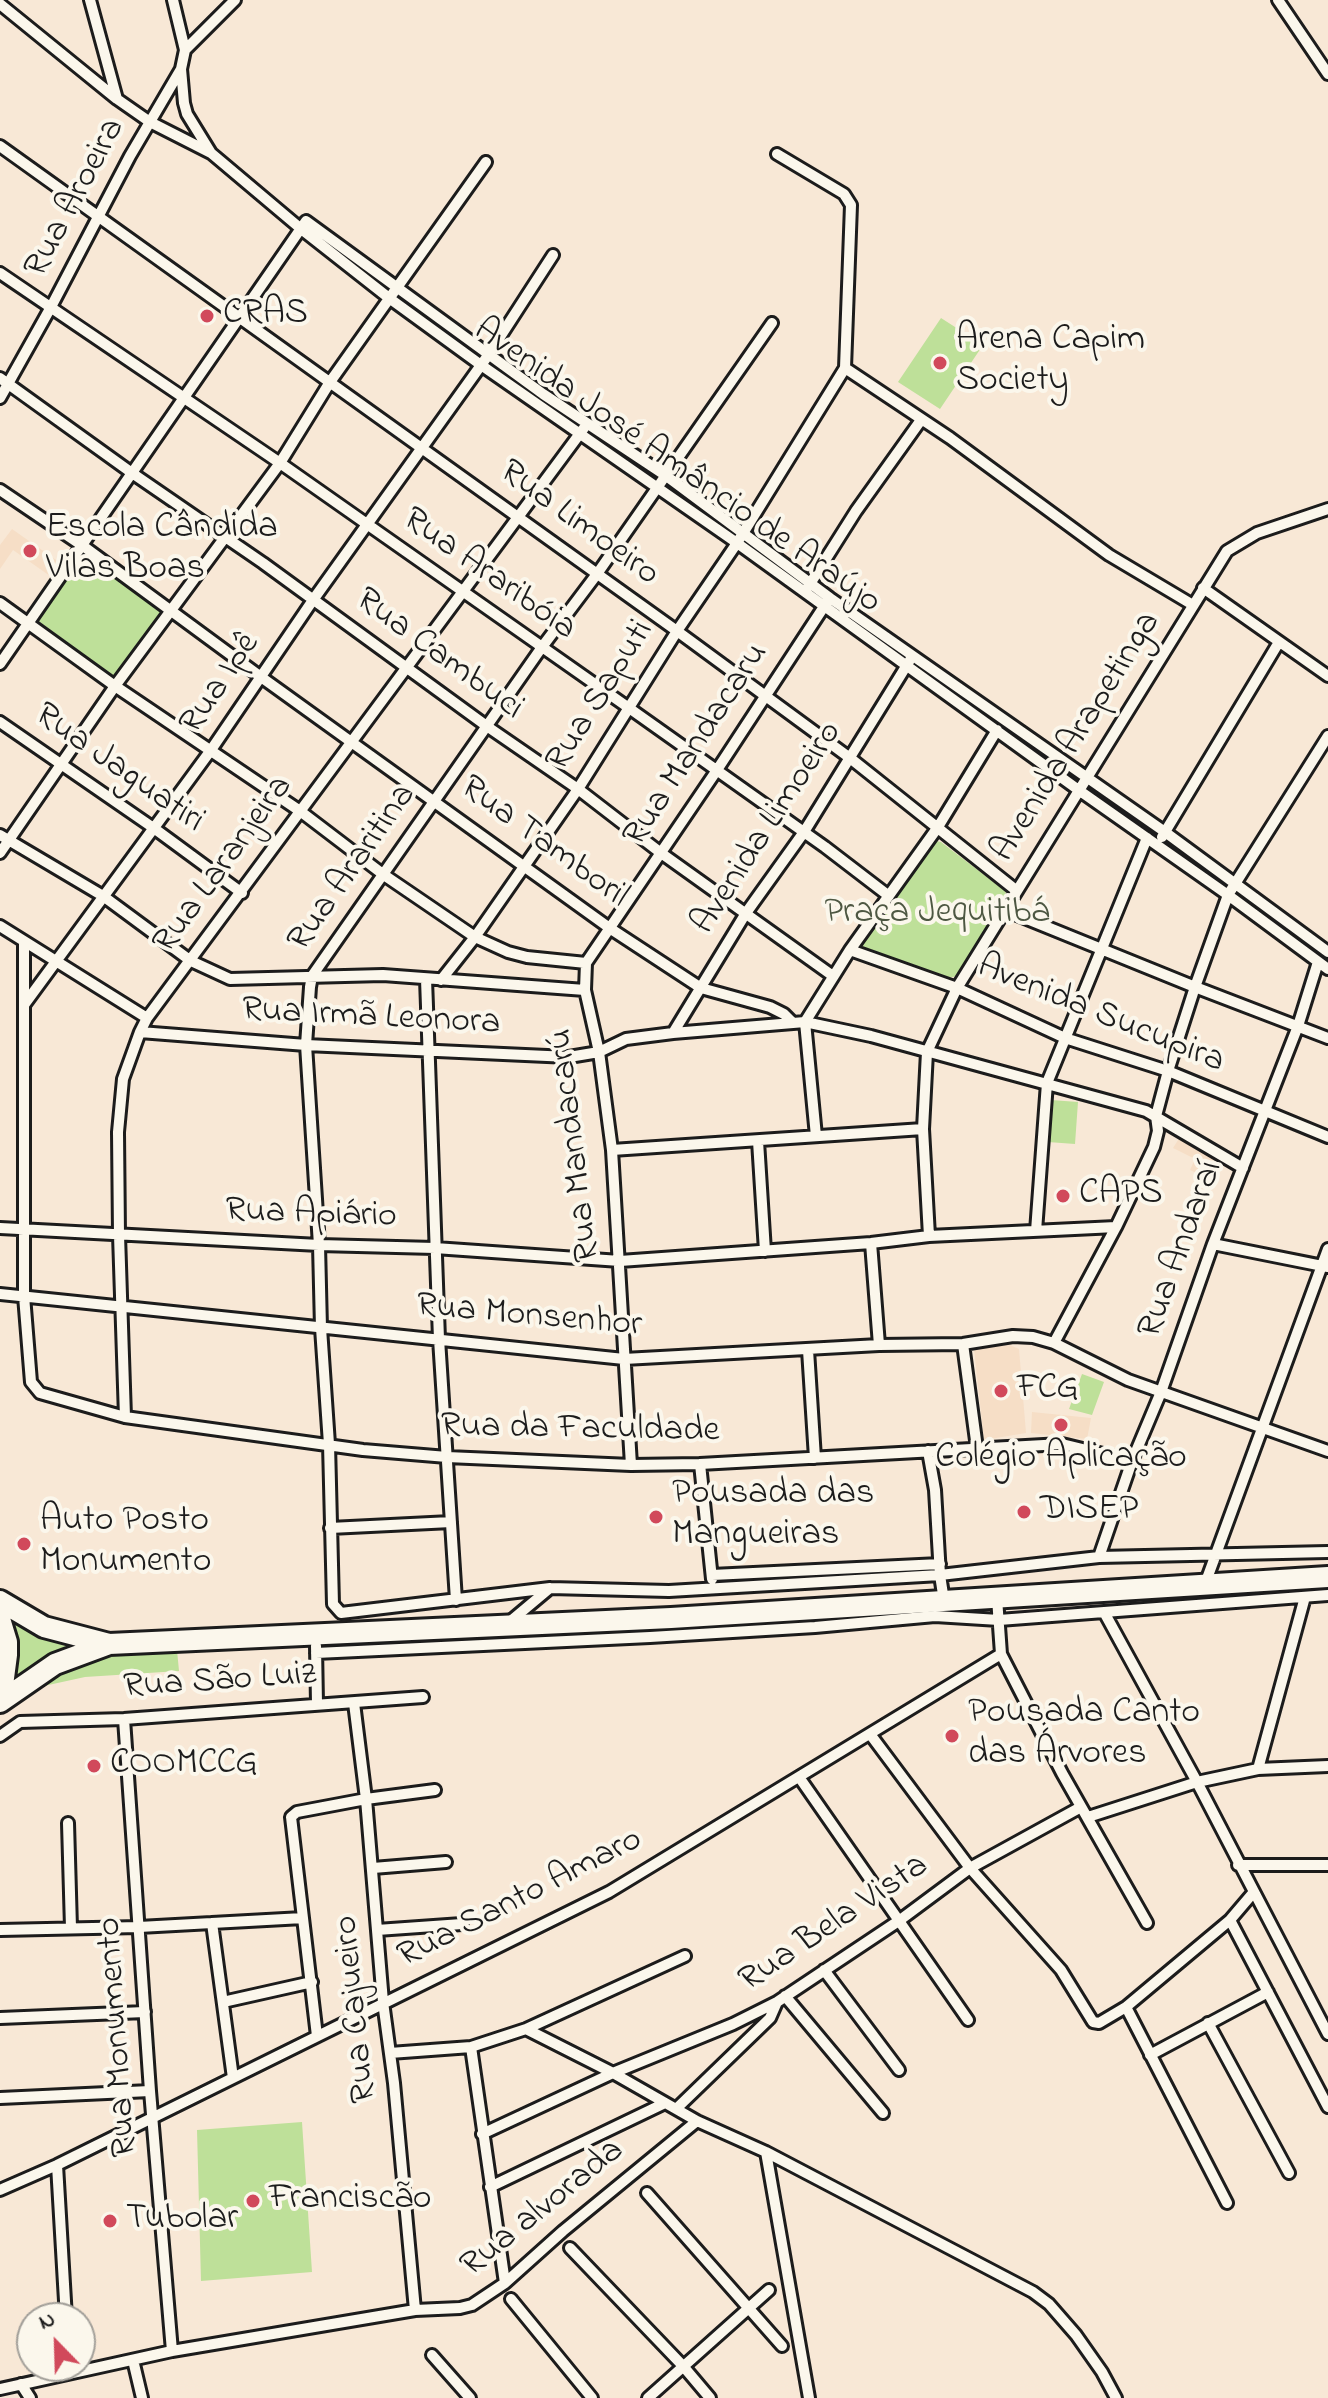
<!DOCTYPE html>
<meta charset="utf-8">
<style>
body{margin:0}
#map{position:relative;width:1328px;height:2398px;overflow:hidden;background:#f8e8d6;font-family:"Indie Flower",sans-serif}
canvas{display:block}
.north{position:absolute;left:16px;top:2302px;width:80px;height:80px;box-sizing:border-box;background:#fbf7ec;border:2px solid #a29f99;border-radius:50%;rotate:337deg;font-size:22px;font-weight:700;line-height:32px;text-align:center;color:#1c1c1c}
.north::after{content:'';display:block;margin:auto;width:28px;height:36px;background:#d1495b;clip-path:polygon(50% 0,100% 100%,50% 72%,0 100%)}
</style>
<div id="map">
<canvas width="1328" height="2398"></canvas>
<div class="north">N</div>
</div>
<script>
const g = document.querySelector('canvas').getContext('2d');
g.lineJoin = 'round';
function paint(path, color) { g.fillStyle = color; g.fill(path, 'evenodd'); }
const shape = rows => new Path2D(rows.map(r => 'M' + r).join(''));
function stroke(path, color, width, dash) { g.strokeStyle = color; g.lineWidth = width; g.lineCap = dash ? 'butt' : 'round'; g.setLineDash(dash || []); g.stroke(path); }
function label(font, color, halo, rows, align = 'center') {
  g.font = font + ' "Indie Flower",sans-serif'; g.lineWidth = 8; g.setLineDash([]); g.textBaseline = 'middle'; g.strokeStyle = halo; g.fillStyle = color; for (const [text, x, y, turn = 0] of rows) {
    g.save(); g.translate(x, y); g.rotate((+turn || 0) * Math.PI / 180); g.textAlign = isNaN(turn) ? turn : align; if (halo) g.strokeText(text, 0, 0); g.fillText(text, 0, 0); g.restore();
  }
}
const built = shape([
 [12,529,59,562,50,576,13,550,0,569,0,545],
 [1180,1137,1215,1156,1203,1176,1190,1170,1195,1159,1173,1148],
 [1010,1345,1019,1349,1026,1433,984,1440,974,1349],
 [1032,1412,1091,1418,1087,1439,1031,1433]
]);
const green = shape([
 [941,318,983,345,940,409,898,382],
 [84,556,164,613,113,676,38,621],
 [932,840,941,842,1004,890,1007,894,957,976,949,978,867,950,861,945,862,940],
 [1051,1100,1078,1102,1075,1144,1048,1142],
 [1082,1374,1104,1382,1092,1415,1069,1409],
 [6,1615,82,1645,59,1652,38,1662,9,1684,13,1677,17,1654,15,1638],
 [177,1650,179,1671,85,1677,30,1689,52,1676,108,1655],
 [302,2122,312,2272,201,2281,197,2130]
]);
const street = shape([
 [90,0,117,99],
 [173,0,185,50,181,69,184,103,187,114,211,153],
 [1278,0,1328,74],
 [0,4,117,99,150,122,211,153,300,228,389,298,481,365,737,543,1080,791,1228,895,1328,969],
 [185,50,235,0],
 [0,146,677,631,850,758,1017,891],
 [0,273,280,463,629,708,825,847,889,896],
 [772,323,597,574,542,647,312,976,310,987,306,1045,319,1245,321,1328,329,1444,333,1604,341,1613,550,1588,669,1591,940,1575,1099,1557,1328,1552],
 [845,368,950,438,1109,555,1193,605],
 [0,378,132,473,263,563,488,727,578,789,661,853,833,976],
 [0,398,51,307,130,156,181,69],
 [0,490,83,546,261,677,611,929,701,988,770,1007,784,1014,792,1022],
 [808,587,856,511,921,420],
 [1203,588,1328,676],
 [0,603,115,686,300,811,384,875,475,937,508,952,527,957,586,963],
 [0,664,306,221,543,394,665,475,830,598,1165,832,1328,952],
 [0,722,155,829,242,893],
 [0,835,103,896,191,961,230,979,383,975,585,990],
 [1162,837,1279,642],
 [0,853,115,686,280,463,330,382,486,162],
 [1005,910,1195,987,1328,1038],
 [0,926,147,1018],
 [24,941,24,1296,31,1382,40,1393,125,1417,363,1450,447,1457,631,1465,700,1464,1062,1444,1132,1461],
 [850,950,957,988,1065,1038,1168,1071,1328,1137],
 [586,963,585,990,599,1052,612,1150,631,1465],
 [586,963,717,770,827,602],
 [426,979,439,1339,456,1600],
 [441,980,475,937,578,789,677,631,737,543,845,368,851,205,844,194,777,154],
 [24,1005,211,750,313,600,489,354,553,255],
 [140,1032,306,1045,569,1057,599,1052,626,1039,673,1033,805,1022,871,1036,1146,1111,1243,1168],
 [673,1033,746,913,804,832,910,660],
 [816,1136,805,1022,850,950,938,827,997,730],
 [758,1141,765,1251],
 [612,1150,923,1129],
 [0,1228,319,1245,435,1248,620,1261,871,1243,929,1236,1116,1227],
 [1036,1231,1047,1083,1147,838],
 [929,1236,923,1129,927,1052,957,988,1227,551,1257,533,1328,509],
 [871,1243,879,1345],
 [1213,1244,1328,1267],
 [0,1294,624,1359,879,1345,963,1344,1013,1336,1033,1337,1054,1343,1128,1380,1328,1451],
 [1054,1343,1116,1227,1154,1147,1158,1131,1156,1116,1168,1071,1195,987,1228,895,1328,736],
 [963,1344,977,1448],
 [808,1350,815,1458],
 [125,1417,119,1235,118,1132,123,1079,140,1032,147,1018,584,428],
 [928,1451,935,1490,940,1575,944,1601],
 [700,1464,712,1579],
 [330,1528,451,1522],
 [1099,1557,1132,1461,1161,1392,1213,1244,1298,1026,1318,962],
 [712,1575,940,1564],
 [1205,1584,1328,1249],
 [1104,1612,1197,1782,1328,2034],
 [507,1624,550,1588],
 [316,1646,317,1704],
 [316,1653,650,1637,815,1627,935,1616,999,1620,1328,1595],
 [1001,1654,1062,1773,1147,1923],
 [354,1703,366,1799,383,2002,394,2083,415,2310],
 [124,1719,150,2091,172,2351],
 [870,1734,970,1868,1061,1970,1093,2022,1099,2023,1126,2007,1230,1920,1253,1893],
 [0,1736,20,1722,124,1719,423,1697],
 [1258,1769,1305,1597],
 [799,1777,968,2020],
 [1088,1817,1197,1782,1258,1769,1328,1766],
 [68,1823,71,1928],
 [1238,1865,1328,1865],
 [373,1868,446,1862],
 [1230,1920,1328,2107],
 [212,1923,233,2078],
 [0,1930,139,1927,303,1918],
 [377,1930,462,1924],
 [824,1970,899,2070],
 [785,1996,883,2113],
 [223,2002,312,1982],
 [1126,2007,1227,2203],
 [0,2018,145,2012],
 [1208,2023,1289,2173],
 [526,2029,613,2073,697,2121,766,2152,1033,2292,1049,2304,1076,2335,1102,2372,1116,2398],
 [317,2036,291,1817,297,1812,366,1799,435,1790],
 [471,2047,505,2283],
 [390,2053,471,2047,526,2029,685,1956],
 [1150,2055,1268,1992],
 [0,2098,150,2091],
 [676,2109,770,2018,777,2002],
 [482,2134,613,2073,733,2024,777,2002,900,1920,970,1868,1081,1807],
 [766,2152,809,2398],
 [57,2165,66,2318],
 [490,2187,665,2103],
 [0,2190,57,2165,609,1892,1001,1654,997,1598],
 [647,2193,782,2346],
 [570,2248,683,2366,710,2398],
 [511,2299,592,2398],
 [432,2355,470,2398],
 [133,2360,142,2398],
 [21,2384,30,2398],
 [0,2389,172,2351,415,2310,460,2308,472,2305,505,2283,563,2231,697,2121],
 [648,2398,769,2290]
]);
const highway = shape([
 [0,1601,44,1627,109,1644,671,1618,1328,1577],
 [0,1619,7,1642,7,1655,4,1678,0,1689],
 [0,1702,55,1664,109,1644]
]);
const markers = [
 [207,316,8,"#d1495b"],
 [940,363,8,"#d1495b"],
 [30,551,8,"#d1495b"],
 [1063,1196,8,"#d1495b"],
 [1001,1391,8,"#d1495b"],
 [1061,1425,8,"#d1495b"],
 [1024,1512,8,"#d1495b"],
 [656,1517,8,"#d1495b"],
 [24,1544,8,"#d1495b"],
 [952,1736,8,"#d1495b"],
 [94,1766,8,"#d1495b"],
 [253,2201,8,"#d1495b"],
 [110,2221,8,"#d1495b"]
];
const streetNames = [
 ["Rua Aroeira",77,199,-62],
 ["Avenida José Amâncio de Araújo",676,468,35],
 ["Rua Limoeiro",578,525,36],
 ["Rua Araribóia",488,576,35],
 ["Rua Cambuci",438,656,36],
 ["Rua Ipê",222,685,-56],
 ["Rua Saputi",602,697,-58],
 ["Avenida Arapetinga",1078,738,-58],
 ["Rua Mandacaru",698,746,-57],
 ["Rua Jaguatiri",118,770,35],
 ["Avenida Limoeiro",769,829,-57],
 ["Rua Tamboril",543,844,36],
 ["Rua Laranjeira",225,866,-54],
 ["Rua Araritina",354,869,-55],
 ["Avenida Sucupira",1100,1016,22],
 ["Rua Irmã Leonora",371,1019,3],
 ["Rua Mandacarú",577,1145,-97],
 ["Rua Apiário",311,1216,2],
 ["Rua Andaraí",1183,1250,-70],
 ["Rua Monsenhor",529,1318,5],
 ["Rua da Faculdade",580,1431,1],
 ["Rua São Luiz",220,1683,-4],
 ["Rua Santo Amaro",521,1900,-27],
 ["Rua Bela Vista",835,1925,-34],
 ["Rua Cajueiro",358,2009,-96],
 ["Rua Monumento",120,2037,-94],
 ["Rua alvorada",544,2210,-39]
];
const poiNames = [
 ["CRAS",223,316],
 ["Arena Capim",956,342],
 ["Society",956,383],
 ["Escola Cândida",46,530],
 ["Vilas Boas",46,571],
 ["CAPS",1079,1196],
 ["FCG",1017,1391],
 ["Colégio Aplicação",1061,1460,"center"],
 ["Pousada das",672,1496],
 ["Mangueiras",672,1537],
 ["DISEP",1040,1512],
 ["Auto Posto",40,1523],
 ["Monumento",40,1564],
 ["Pousada Canto",968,1715],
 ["das Árvores",968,1756],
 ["COOMCCG",110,1766],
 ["Franciscão",269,2201],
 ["Tubolar",126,2221]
];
const parkNames = [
 ["Praça Jequitibá",937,915]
];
paint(built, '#f6dec6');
paint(green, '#bee099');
stroke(street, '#1c1c1c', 16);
stroke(highway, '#1c1c1c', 26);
stroke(street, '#fbf7ec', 10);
stroke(highway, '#fbf7ec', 20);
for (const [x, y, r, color] of markers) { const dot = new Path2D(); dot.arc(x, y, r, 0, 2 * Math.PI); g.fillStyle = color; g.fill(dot); stroke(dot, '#fbf7ec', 3); }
label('36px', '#1c1c1c', '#fbf7ec', streetNames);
label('36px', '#1c1c1c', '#fbf7ec', poiNames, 'left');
label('36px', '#4d5742', '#fbf7ec', parkNames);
</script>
